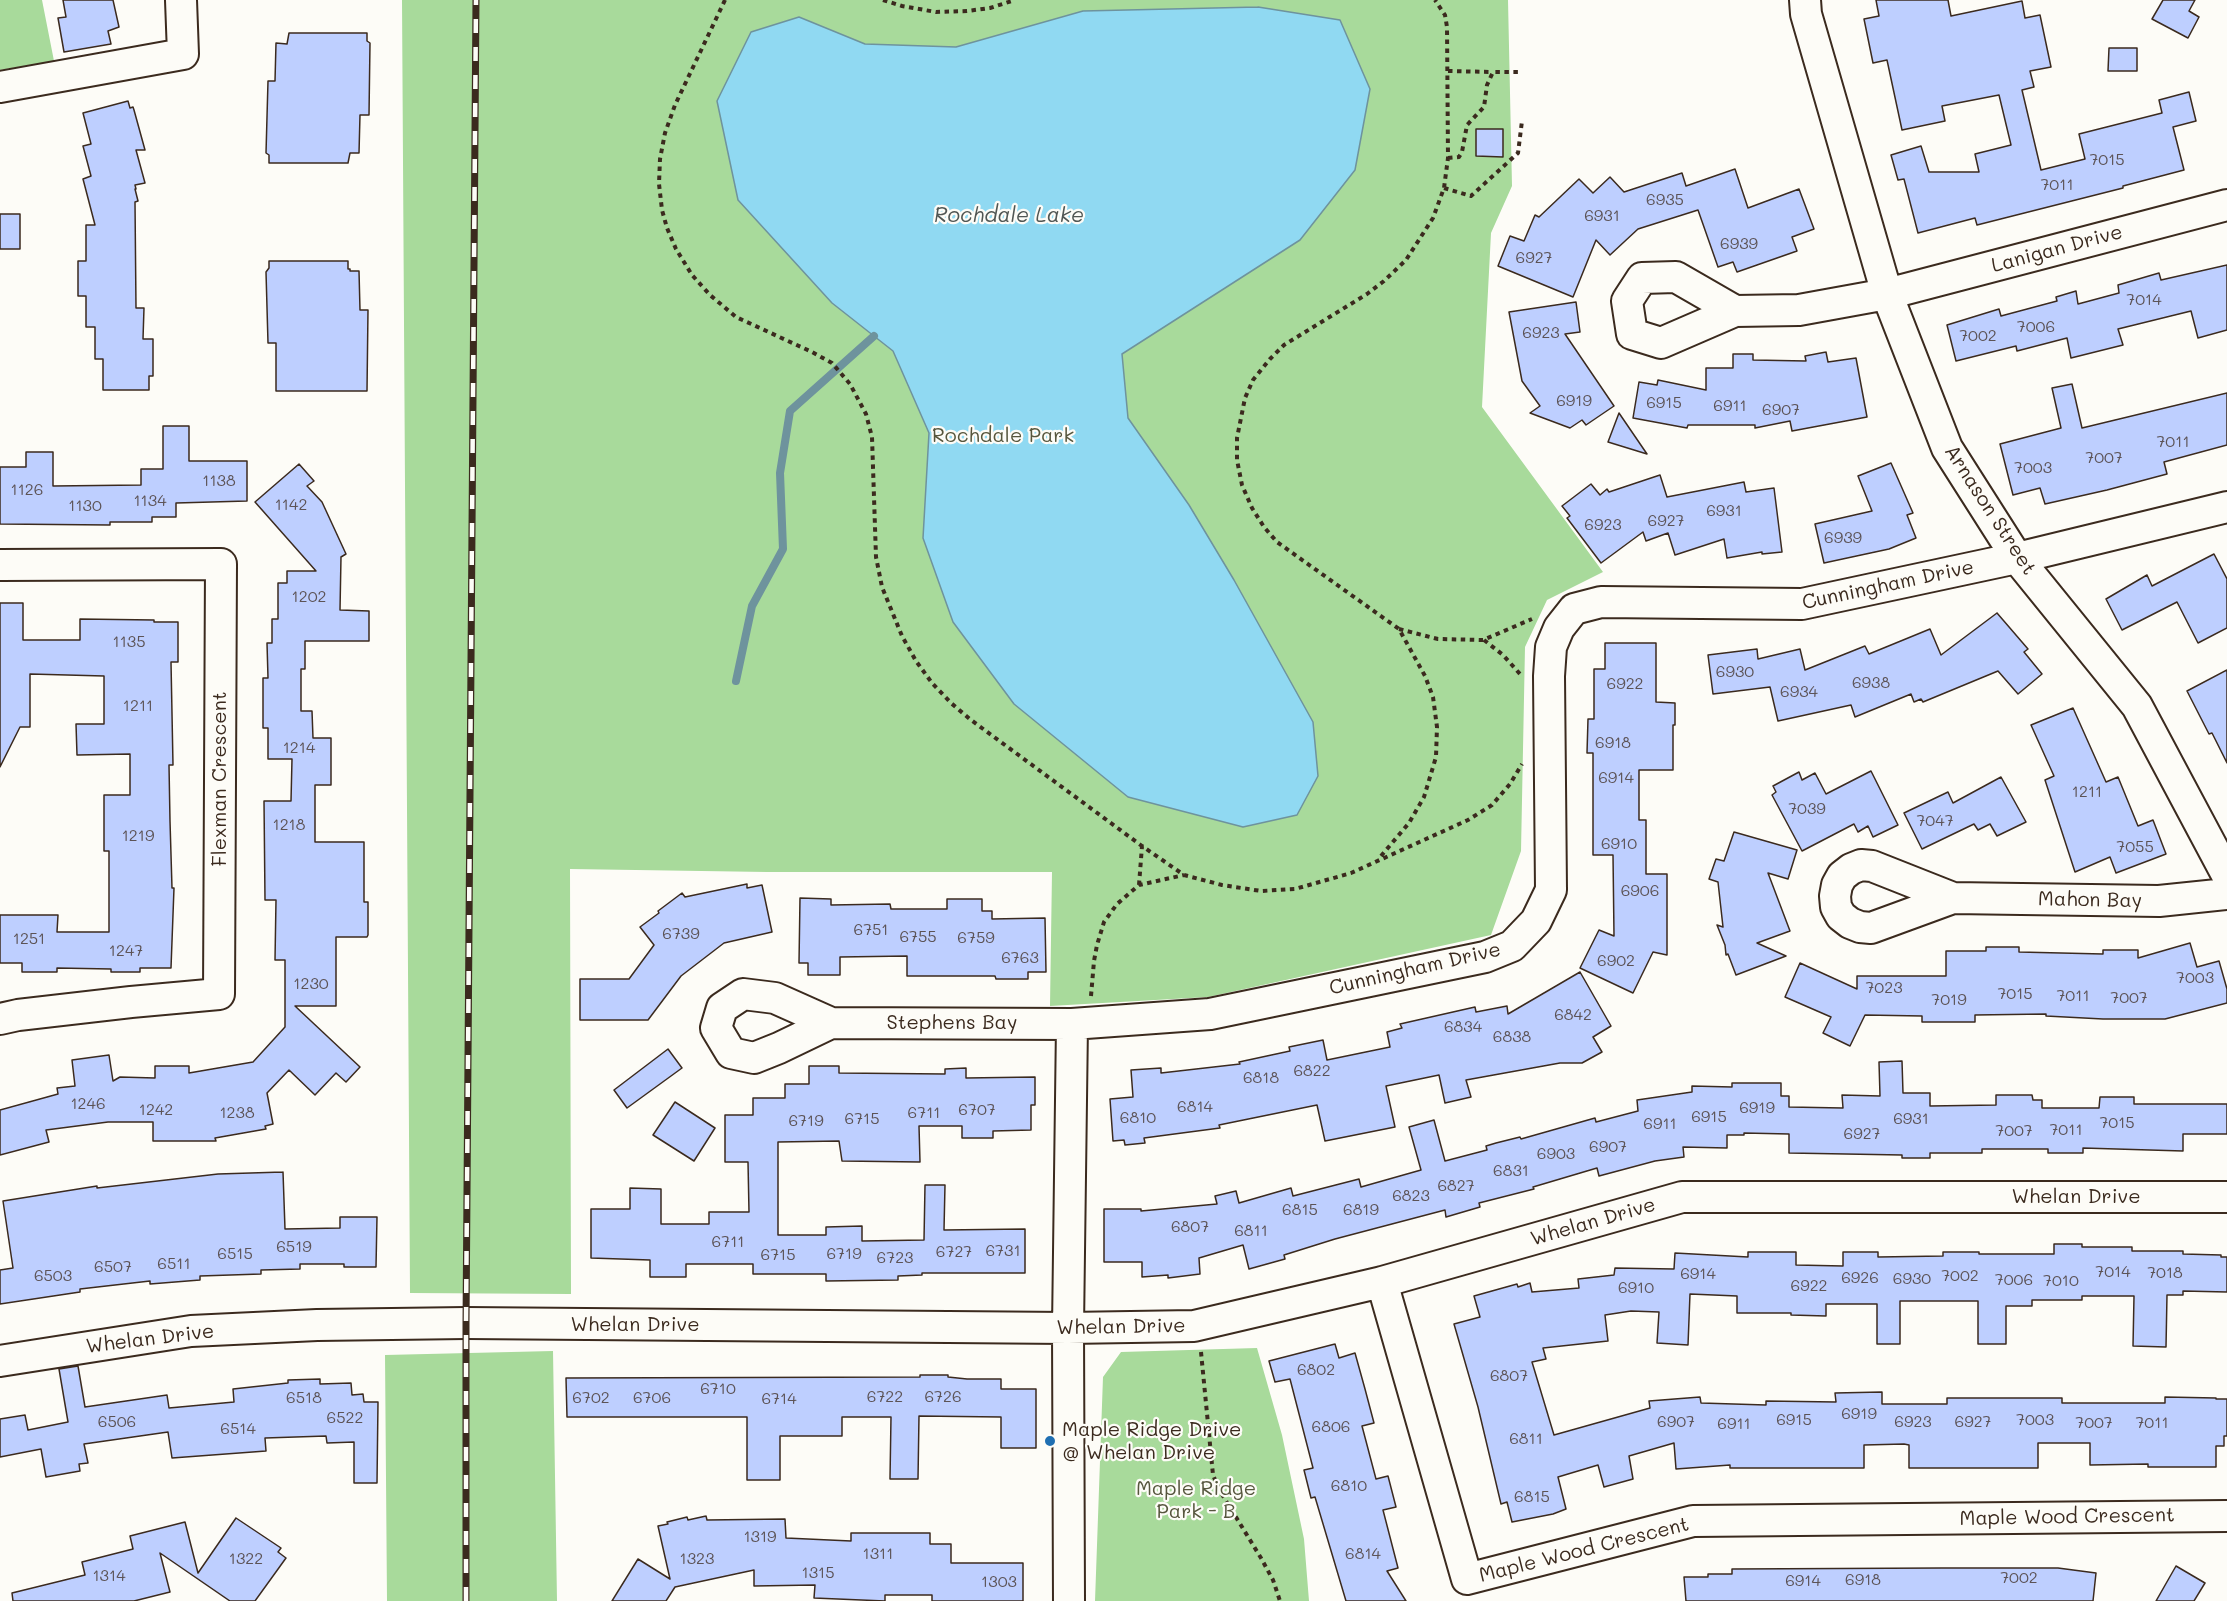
<!DOCTYPE html>
<style>
body{margin:0}
canvas{display:block;background:#fdfcf7}
</style>
<canvas width="2227" height="1601"></canvas>
<script>
const g = document.querySelector('canvas').getContext('2d');
g.lineJoin = 'round';
function paint(path, color) { g.fillStyle = color; g.fill(path, 'evenodd'); }
const shape = rows => new Path2D(rows.map(r => 'M' + r).join(''));
function stroke(path, color, width, dash) { g.strokeStyle = color; g.lineWidth = width; g.lineCap = dash ? 'butt' : 'round'; g.setLineDash(dash || []); g.stroke(path); }
function label(font, color, halo, rows, align = 'center') {
  g.font = font + ' Mali,sans-serif'; g.lineWidth = 4.5; g.setLineDash([]); g.textBaseline = 'middle'; g.strokeStyle = halo; g.fillStyle = color; for (const [text, x, y, turn = 0] of rows) {
    g.save(); g.translate(x, y); g.rotate((+turn || 0) * Math.PI / 180); g.textAlign = isNaN(turn) ? turn : align; if (halo) g.strokeText(text, 0, 0); g.fillText(text, 0, 0); g.restore();
  }
}
const green = shape([
 [0,0,42,0,54,61,0,70],
 [402,0,1508,0,1512,186,1491,233,1482,407,1603,572,1547,600,1525,647,1521,851,1491,935,1208,997,1050,1006,1052,872,767,872,570,869,571,1294,410,1293],
 [1257,1348,1282,1435,1304,1539,1309,1601,1095,1601,1103,1377,1121,1352],
 [553,1351,557,1601,387,1601,385,1355]
]);
const water = shape([
 [1258,7,1340,20,1370,89,1355,170,1300,240,1122,354,1128,418,1189,505,1234,580,1313,722,1318,776,1297,815,1243,827,1128,797,1014,704,953,622,923,538,929,433,893,351,832,303,738,200,717,101,751,32,799,17,865,44,956,47,1083,11,1258,7]
]);
const stream = shape([
 [736,681,752,606,783,549,780,473,790,411,874,336]
]);
const building = shape([
 [63,0,113,0,119,27,108,31,111,44,64,52,58,18,66,17,63,0],
 [1876,0,1948,0,1951,16,2022,1,2025,18,2040,15,2051,67,2030,71,2034,87,2022,90,2041,170,2085,159,2079,134,2162,113,2159,100,2189,92,2196,121,2173,127,2184,170,2123,186,2123,188,1977,225,1975,218,1918,233,1904,179,1898,180,1891,155,1921,146,1929,172,1979,172,1975,154,2011,145,1999,95,1942,106,1945,121,1902,130,1887,60,1873,63,1864,19,1879,16,1876,0],
 [2163,0,2195,0,2189,11,2199,17,2188,38,2152,19,2163,0],
 [289,33,367,33,367,41,370,43,369,115,360,115,359,153,350,153,348,163,269,163,269,155,266,153,268,81,275,81,276,43,287,44,289,33],
 [2109,48,2137,48,2137,71,2108,71,2109,48],
 [128,101,130,108,133,107,134,110,145,150,136,150,145,183,135,185,136,189,135,189,138,201,135,202,136,308,144,308,143,339,153,339,153,376,149,376,149,390,103,390,103,359,95,359,95,327,86,327,86,296,78,296,78,261,86,261,86,225,95,225,83,179,91,176,83,146,91,144,83,113,128,101],
 [1476,129,1503,129,1503,157,1476,156,1476,129],
 [1735,169,1748,208,1799,189,1814,229,1792,237,1797,251,1737,272,1733,262,1718,267,1698,210,1638,229,1610,255,1596,240,1573,297,1498,266,1510,236,1524,241,1535,215,1539,217,1579,179,1593,193,1610,177,1624,192,1682,173,1686,186,1735,169],
 [0,214,20,214,20,249,0,249,0,214],
 [269,261,348,261,348,269,350,269,350,271,359,271,360,310,368,310,367,391,276,391,276,343,268,343,266,272,269,268,269,261],
 [2227,265,2227,330,2198,338,2191,311,2118,329,2123,345,2071,358,2067,338,2017,351,2016,346,1956,361,1947,325,1999,309,2001,316,2057,301,2056,297,2076,291,2078,304,2119,293,2118,285,2159,273,2161,280,2227,265],
 [1576,302,1580,332,1565,334,1614,406,1586,425,1582,420,1570,428,1530,413,1540,406,1522,381,1509,312,1576,302],
 [1826,352,1828,362,1856,358,1867,417,1792,431,1790,421,1755,428,1755,425,1688,425,1687,428,1633,418,1639,382,1657,385,1658,380,1706,390,1706,368,1733,368,1733,354,1753,354,1753,360,1806,361,1805,356,1826,352],
 [2072,384,2082,428,2227,393,2227,445,2164,462,2167,474,2107,490,2045,504,2040,488,2013,495,2000,444,2061,428,2052,388,2072,384],
 [1619,413,1647,454,1608,442,1619,413],
 [163,426,189,426,189,461,247,461,247,501,176,503,176,517,152,517,152,522,110,522,110,525,0,524,0,467,26,467,26,452,53,452,53,486,141,485,141,469,163,469,163,426],
 [1891,463,1913,513,1907,515,1916,538,1889,549,1824,563,1815,524,1872,511,1858,476,1891,463],
 [299,464,314,481,307,486,322,502,346,554,341,557,340,610,369,611,369,641,305,641,305,669,301,669,301,711,312,711,313,738,331,738,331,785,315,785,315,842,364,842,364,902,368,902,368,935,367,937,336,937,336,1006,295,1006,360,1067,346,1082,336,1073,315,1095,289,1070,267,1093,273,1124,265,1126,266,1129,215,1138,216,1141,153,1141,153,1122,108,1122,46,1130,49,1142,0,1155,0,1110,58,1094,57,1088,75,1086,72,1060,109,1055,113,1081,120,1077,155,1078,155,1066,189,1066,189,1073,253,1062,285,1027,285,960,275,960,276,900,265,900,264,801,291,801,292,759,268,759,268,728,263,728,263,678,268,678,267,643,272,643,272,619,278,619,278,583,287,583,287,571,316,571,255,502,299,464],
 [1660,475,1667,497,1744,482,1746,492,1774,488,1782,552,1762,554,1762,552,1727,558,1724,539,1675,555,1668,533,1646,541,1643,532,1601,563,1567,518,1570,516,1562,506,1591,484,1600,495,1607,489,1609,492,1660,475],
 [2214,554,2227,579,2227,628,2198,643,2177,602,2122,630,2106,599,2147,575,2152,586,2214,554],
 [0,603,23,603,23,640,80,640,80,619,154,620,154,622,178,622,178,662,171,662,173,765,169,765,170,821,172,888,174,888,171,968,140,968,140,972,111,972,111,969,57,968,57,972,22,972,22,963,0,963,0,915,58,915,57,932,109,932,109,851,104,851,104,795,130,795,130,754,77,755,76,724,104,724,104,676,30,674,30,727,20,727,0,767,0,603],
 [1997,613,2028,649,2024,652,2042,674,2018,694,1998,671,1923,702,1921,699,1914,702,1911,694,1855,717,1851,705,1778,721,1770,687,1713,694,1708,655,1757,649,1758,659,1800,649,1805,670,1865,646,1869,654,1930,629,1941,655,1997,613],
 [1605,643,1656,643,1656,702,1675,703,1675,725,1673,725,1673,770,1639,770,1639,820,1646,820,1646,874,1667,874,1667,955,1653,952,1633,993,1580,968,1599,930,1614,936,1613,855,1593,855,1593,753,1587,753,1588,719,1594,719,1594,669,1605,669,1605,643],
 [2227,670,2227,763,2212,733,2209,734,2187,691,2227,670],
 [2073,708,2106,782,2118,777,2138,826,2153,820,2166,854,2116,873,2110,857,2075,872,2045,780,2054,776,2031,725,2073,708],
 [1871,771,1898,825,1873,837,1868,826,1858,832,1854,824,1802,851,1772,795,1776,792,1773,786,1799,772,1802,780,1815,773,1826,794,1871,771],
 [2001,777,2026,822,1997,836,1990,824,1978,830,1974,824,1922,849,1904,813,1948,792,1953,803,2001,777],
 [1734,832,1797,850,1788,879,1768,873,1790,931,1757,943,1786,956,1736,975,1728,954,1726,955,1725,945,1717,925,1723,927,1718,882,1709,879,1716,859,1724,861,1734,832],
 [747,884,747,888,762,885,772,932,724,943,681,976,648,1020,580,1020,580,979,629,979,654,945,640,927,659,913,658,911,682,893,685,897,747,884],
 [800,898,831,899,831,905,890,904,891,909,947,909,947,899,982,899,982,911,992,911,992,919,1045,918,1046,972,1028,972,1028,979,996,979,995,976,907,976,907,956,840,957,840,975,808,975,808,963,799,963,800,898],
 [2190,943,2197,967,2219,961,2227,989,2227,1003,2165,1019,2103,1019,2046,1016,2046,1014,1975,1015,1975,1022,1922,1022,1922,1016,1865,1015,1850,1046,1823,1033,1831,1017,1785,997,1800,963,1857,989,1857,976,1946,976,1946,951,1986,951,1986,947,2019,947,2019,952,2103,954,2103,950,2138,950,2138,958,2190,943],
 [1580,972,1611,1026,1593,1037,1602,1052,1582,1063,1560,1063,1466,1080,1471,1097,1445,1103,1439,1075,1386,1086,1395,1127,1325,1141,1317,1105,1219,1125,1220,1128,1144,1138,1145,1143,1125,1145,1124,1140,1113,1141,1110,1099,1133,1097,1131,1070,1161,1068,1161,1073,1240,1064,1239,1062,1290,1051,1289,1047,1323,1040,1327,1060,1390,1047,1387,1032,1402,1028,1400,1024,1475,1007,1476,1012,1507,1006,1508,1014,1580,972],
 [668,1049,682,1068,627,1108,614,1090,668,1049],
 [1902,1061,1903,1093,1930,1093,1930,1106,1996,1105,1996,1095,2032,1095,2033,1100,2042,1100,2042,1108,2099,1108,2100,1097,2134,1097,2134,1104,2227,1104,2227,1134,2183,1134,2183,1151,2083,1148,2083,1153,2048,1153,2048,1149,1982,1149,1982,1153,1930,1153,1930,1158,1902,1158,1902,1155,1789,1153,1789,1134,1744,1133,1744,1135,1727,1135,1727,1148,1683,1147,1684,1157,1655,1161,1599,1176,1597,1168,1533,1187,1534,1189,1479,1203,1480,1207,1446,1217,1445,1210,1335,1239,1284,1255,1285,1259,1249,1269,1243,1245,1199,1258,1200,1274,1168,1278,1168,1275,1142,1277,1142,1262,1104,1262,1104,1209,1141,1209,1141,1211,1217,1204,1215,1196,1236,1191,1239,1203,1291,1188,1293,1196,1359,1179,1361,1187,1421,1170,1409,1127,1434,1120,1445,1161,1487,1150,1486,1146,1496,1143,1520,1137,1521,1139,1595,1118,1596,1122,1638,1111,1637,1100,1692,1092,1692,1086,1732,1087,1732,1083,1781,1083,1781,1096,1789,1096,1789,1107,1843,1108,1842,1095,1880,1096,1879,1062,1902,1061],
 [809,1066,839,1066,839,1073,945,1074,945,1069,966,1068,966,1078,1035,1077,1035,1105,1031,1105,1031,1130,993,1131,993,1138,962,1138,962,1126,919,1126,920,1162,842,1161,839,1141,778,1142,778,1235,826,1235,826,1227,862,1226,862,1241,924,1240,925,1185,945,1185,944,1230,1025,1229,1025,1273,922,1273,922,1275,898,1276,898,1280,826,1281,826,1274,753,1274,753,1264,686,1264,686,1277,650,1277,650,1260,591,1258,591,1209,630,1209,630,1188,661,1189,661,1224,709,1224,709,1212,749,1212,748,1162,725,1162,725,1115,753,1115,753,1098,785,1098,785,1084,809,1084,809,1066],
 [675,1102,715,1128,694,1161,653,1135,675,1102],
 [283,1172,285,1229,340,1228,340,1217,377,1217,376,1267,344,1267,344,1264,300,1264,300,1269,261,1270,261,1274,200,1276,200,1280,150,1284,150,1281,80,1289,80,1292,0,1304,0,1270,13,1268,3,1201,97,1186,97,1188,218,1174,283,1172],
 [2054,1244,2082,1244,2082,1247,2132,1247,2132,1251,2183,1251,2183,1254,2221,1255,2221,1257,2227,1257,2227,1292,2183,1291,2183,1295,2167,1295,2166,1347,2133,1346,2134,1296,2082,1296,2082,1300,2032,1300,2032,1306,2006,1306,2006,1344,1978,1344,1978,1301,1900,1301,1900,1344,1877,1344,1877,1304,1826,1304,1826,1316,1791,1315,1791,1313,1737,1313,1737,1296,1690,1294,1688,1345,1657,1343,1659,1312,1631,1311,1605,1315,1608,1341,1543,1348,1546,1359,1532,1362,1554,1435,1650,1408,1649,1401,1700,1397,1701,1403,1766,1405,1766,1401,1836,1402,1835,1393,1882,1392,1882,1404,1947,1404,1947,1398,2062,1398,2062,1403,2165,1403,2165,1397,2216,1398,2216,1399,2227,1399,2227,1436,2224,1436,2224,1446,2216,1446,2216,1467,2148,1467,2148,1464,2090,1465,2090,1443,2038,1443,2038,1468,1909,1468,1909,1445,1904,1444,1864,1445,1864,1468,1730,1468,1730,1465,1676,1469,1674,1443,1629,1456,1633,1479,1604,1487,1598,1465,1558,1477,1566,1509,1553,1514,1512,1522,1507,1502,1501,1504,1478,1407,1454,1324,1480,1317,1474,1296,1517,1284,1518,1287,1530,1283,1532,1292,1579,1288,1578,1279,1614,1275,1615,1268,1674,1269,1675,1253,1748,1257,1748,1252,1796,1252,1796,1265,1843,1266,1843,1252,1878,1252,1878,1257,1943,1256,1943,1252,1979,1252,1979,1254,2054,1254,2054,1244],
 [1335,1344,1339,1358,1355,1353,1365,1389,1374,1423,1362,1426,1376,1479,1388,1476,1396,1507,1383,1510,1398,1568,1387,1571,1406,1601,1346,1601,1315,1497,1311,1498,1304,1470,1313,1468,1290,1379,1275,1382,1269,1361,1335,1344],
 [78,1366,85,1407,167,1395,169,1408,234,1402,233,1389,288,1383,288,1380,320,1379,320,1384,351,1383,352,1395,363,1394,364,1402,378,1402,377,1483,354,1483,354,1442,327,1443,326,1436,265,1438,266,1451,172,1458,168,1432,84,1444,88,1463,79,1464,80,1471,46,1477,41,1449,0,1457,0,1419,25,1415,28,1430,68,1422,59,1369,78,1366],
 [920,1375,948,1375,948,1377,967,1379,1001,1379,1001,1389,1036,1389,1036,1448,1001,1448,1001,1417,919,1416,918,1479,890,1479,891,1417,842,1417,842,1436,780,1436,780,1480,747,1480,747,1417,567,1417,566,1378,920,1377,920,1375],
 [706,1516,707,1520,785,1519,786,1538,851,1541,851,1533,930,1533,930,1544,951,1544,951,1563,1023,1563,1023,1601,932,1601,932,1595,885,1595,885,1601,814,1598,815,1585,754,1586,754,1570,675,1587,666,1601,612,1601,638,1559,670,1579,658,1526,668,1524,667,1522,687,1517,688,1520,706,1516],
 [236,1518,281,1548,278,1552,286,1558,255,1601,230,1601,160,1553,170,1592,134,1601,13,1601,12,1593,85,1575,82,1562,133,1549,130,1536,185,1522,198,1573,236,1518],
 [2176,1566,2205,1583,2194,1601,2156,1601,2176,1566],
 [1942,1568,2058,1568,2096,1573,2093,1601,1686,1601,1684,1577,1708,1577,1708,1574,1732,1574,1732,1569,1942,1568]
]);
const path = shape([
 [725,0,675,105,665,133,660,159,659,184,662,210,667,228,676,249,692,275,710,295,736,317,812,352,832,363,850,384,866,414,872,437,876,557,882,587,902,636,916,661,932,683,951,703,971,720,1142,846,1184,875,1222,885,1261,891,1295,889,1351,873,1468,820,1492,805,1510,784,1522,764],
 [883,0,902,6,936,12,967,11,990,8,1015,0],
 [1448,71,1493,72],
 [1448,158,1459,157,1462,152,1467,125,1484,107,1487,85,1493,72,1521,72],
 [1444,188,1471,196,1518,153,1522,121],
 [1399,629,1438,639,1483,640,1532,619],
 [1484,640,1503,655,1520,674],
 [1381,856,1409,823,1424,797,1436,757,1437,727,1433,697,1425,676,1399,629,1277,542,1264,527,1252,508,1242,485,1237,460,1237,438,1245,398,1253,380,1270,359,1284,345,1367,294,1384,281,1406,260,1433,218,1444,188,1448,158,1447,27,1445,15,1435,0],
 [1139,885,1142,846],
 [1091,996,1094,961,1097,945,1104,922,1117,904,1139,885,1184,875],
 [1201,1352,1213,1475,1220,1491,1261,1558,1273,1580,1280,1601]
]);
const minor = shape([
 [1805,0,1806,14,1887,294,1947,448,2017,558,2137,706,2227,875],
 [0,87,183,54,181,0],
 [1735,311,1676,277,1642,278,1627,301,1632,334,1661,343,1735,311,1799,310,1887,294,2227,205],
 [0,565,221,564,219,994,131,1002,18,1015,0,1019],
 [1953,898,1871,928,1860,927,1850,923,1841,916,1836,907,1835,896,1837,885,1842,876,1851,869,1861,865,1872,866,1953,898,2159,901,2227,894],
 [831,1023,779,1048,754,1058,731,1053,716,1028,722,1008,743,994,775,998,831,1023,1072,1024,1210,1014,1485,957,1512,946,1536,921,1551,890,1549,676,1551,647,1559,628,1574,609,1601,602,1802,604,2017,558,2227,507],
 [1382,1282,1467,1579,1693,1521,2227,1516],
 [0,1361,191,1331,317,1325,466,1323,1068,1328,1194,1326,1382,1282,1682,1197,2227,1197],
 [1069,1601,1068,1328,1072,1024]
]);
const rail = shape([
 [466,1601,466,1323,476,0]
]);
const markers = [
 [1050,1441,6,"#1f6fb2"]
];
const numberNames = [
 ["7015",2107,160],
 ["7011",2057,185],
 ["6935",1665,200],
 ["6931",1602,216],
 ["6939",1739,244],
 ["6927",1534,258],
 ["7014",2144,300],
 ["7006",2036,327],
 ["6923",1541,333],
 ["7002",1978,336],
 ["6919",1574,401],
 ["6915",1664,403],
 ["6911",1730,406],
 ["6907",1781,410],
 ["7011",2173,442],
 ["7007",2104,458],
 ["7003",2033,468],
 ["1138",219,481],
 ["1126",27,490],
 ["1134",150,501],
 ["1142",291,505],
 ["1130",85,506],
 ["6931",1724,511],
 ["6927",1666,521],
 ["6923",1603,525],
 ["6939",1843,538],
 ["1202",309,597],
 ["1135",129,642],
 ["6930",1735,672],
 ["6938",1871,683],
 ["6922",1625,684],
 ["6934",1799,692],
 ["1211",138,706],
 ["6918",1613,743],
 ["1214",299,748],
 ["6914",1616,778],
 ["1211",2087,792],
 ["7039",1807,809],
 ["7047",1935,821],
 ["1218",289,825],
 ["1219",138,836],
 ["6910",1619,844],
 ["7055",2135,847],
 ["6906",1640,891],
 ["6751",871,930],
 ["6739",681,934],
 ["6755",918,937],
 ["6759",976,938],
 ["1251",29,939],
 ["1247",126,951],
 ["6763",1020,958],
 ["6902",1616,961],
 ["7003",2195,978],
 ["1230",311,984],
 ["7023",1884,988],
 ["7015",2015,994],
 ["7011",2073,996],
 ["7007",2129,998],
 ["7019",1949,1000],
 ["6842",1573,1015],
 ["6834",1463,1027],
 ["6838",1512,1037],
 ["6822",1312,1071],
 ["6818",1261,1078],
 ["1246",88,1104],
 ["6814",1195,1107],
 ["6919",1757,1108],
 ["1242",156,1110],
 ["6707",977,1110],
 ["1238",237,1113],
 ["6711",924,1113],
 ["6915",1709,1117],
 ["6810",1138,1118],
 ["6715",862,1119],
 ["6931",1911,1119],
 ["6719",806,1121],
 ["7015",2117,1123],
 ["6911",1660,1124],
 ["7011",2066,1130],
 ["7007",2014,1131],
 ["6927",1862,1134],
 ["6907",1608,1147],
 ["6903",1556,1154],
 ["6831",1511,1171],
 ["6827",1456,1186],
 ["6823",1411,1196],
 ["6815",1300,1210],
 ["6819",1361,1210],
 ["6807",1190,1227],
 ["6811",1251,1231],
 ["6711",728,1242],
 ["6519",294,1247],
 ["6731",1003,1251],
 ["6727",954,1252],
 ["6515",235,1254],
 ["6719",844,1254],
 ["6715",778,1255],
 ["6723",895,1258],
 ["6511",174,1264],
 ["6507",113,1267],
 ["7014",2113,1272],
 ["7018",2165,1273],
 ["6914",1698,1274],
 ["6503",53,1276],
 ["7002",1960,1276],
 ["6926",1860,1278],
 ["6930",1912,1279],
 ["7006",2014,1280],
 ["7010",2061,1281],
 ["6922",1809,1286],
 ["6910",1636,1288],
 ["6802",1316,1370],
 ["6807",1509,1376],
 ["6710",718,1389],
 ["6722",885,1397],
 ["6726",943,1397],
 ["6518",304,1398],
 ["6702",591,1398],
 ["6706",652,1398],
 ["6714",779,1399],
 ["6919",1859,1414],
 ["6522",345,1418],
 ["6915",1794,1420],
 ["7003",2035,1420],
 ["6506",117,1422],
 ["6907",1676,1422],
 ["6923",1913,1422],
 ["6927",1973,1422],
 ["7007",2094,1423],
 ["7011",2152,1423],
 ["6911",1734,1424],
 ["6806",1331,1427],
 ["6514",238,1429],
 ["6811",1526,1439],
 ["6810",1349,1486],
 ["6815",1532,1497],
 ["1319",760,1537],
 ["1311",878,1554],
 ["6814",1363,1554],
 ["1322",246,1559],
 ["1323",697,1559],
 ["1315",818,1573],
 ["1314",109,1576],
 ["7002",2019,1578],
 ["6918",1863,1580],
 ["6914",1803,1581],
 ["1303",999,1582]
];
const streetNames = [
 ["Lanigan Drive",2057,249,-15],
 ["Arnason Street",1990,510,57],
 ["Cunningham Drive",1888,585,-12],
 ["Flexman Crescent",220,779,-90],
 ["Mahon Bay",2090,900,1],
 ["Cunningham Drive",1415,969,-13],
 ["Stephens Bay",952,1023],
 ["Whelan Drive",2076,1197],
 ["Whelan Drive",1593,1222,-16],
 ["Whelan Drive",635,1325],
 ["Whelan Drive",1121,1327,-1],
 ["Whelan Drive",150,1339,-7],
 ["Maple Wood Crescent",2067,1517,-1],
 ["Maple Wood Crescent",1584,1550,-14]
];
const parkNames = [
 ["Rochdale Park",1003,436],
 ["Maple Ridge",1196,1489],
 ["Park - B",1196,1512]
];
const poiNames = [
 ["Maple Ridge Drive",1062,1430],
 ["@ Whelan Drive",1062,1453]
];
const waterNames = [
 ["Rochdale Lake",1009,216]
];
paint(green, '#a8da9b');
paint(water, '#90d9f2');
stroke(water, '#6e939d', 1.5);
stroke(stream, '#6e939d', 8);
paint(building, '#becfff');
stroke(building, '#3b2a1e', 1.5);
stroke(minor, '#3b2a1e', 34);
stroke(path, '#3b2a1e', 4, [4.5, 4.5]);
stroke(minor, '#fdfcf7', 30);
stroke(rail, '#3b2a1e', 7);
stroke(rail, '#fdfcf7', 4.5, [14]);
for (const [x, y, r, color] of markers) { const dot = new Path2D(); dot.arc(x, y, r, 0, 2 * Math.PI); g.fillStyle = color; g.fill(dot); stroke(dot, '#fdfcf7', 2); }
label('16px', '#5c5356', null, numberNames);
label('20px', '#3b2a1e', '#fdfcf7', streetNames);
label('20px', '#56563d', '#fdfcf7', parkNames);
label('20px', '#3b2a1e', '#fdfcf7', poiNames, 'left');
label('italic 21px', '#505653', '#fdfcf7', waterNames);
</script>
